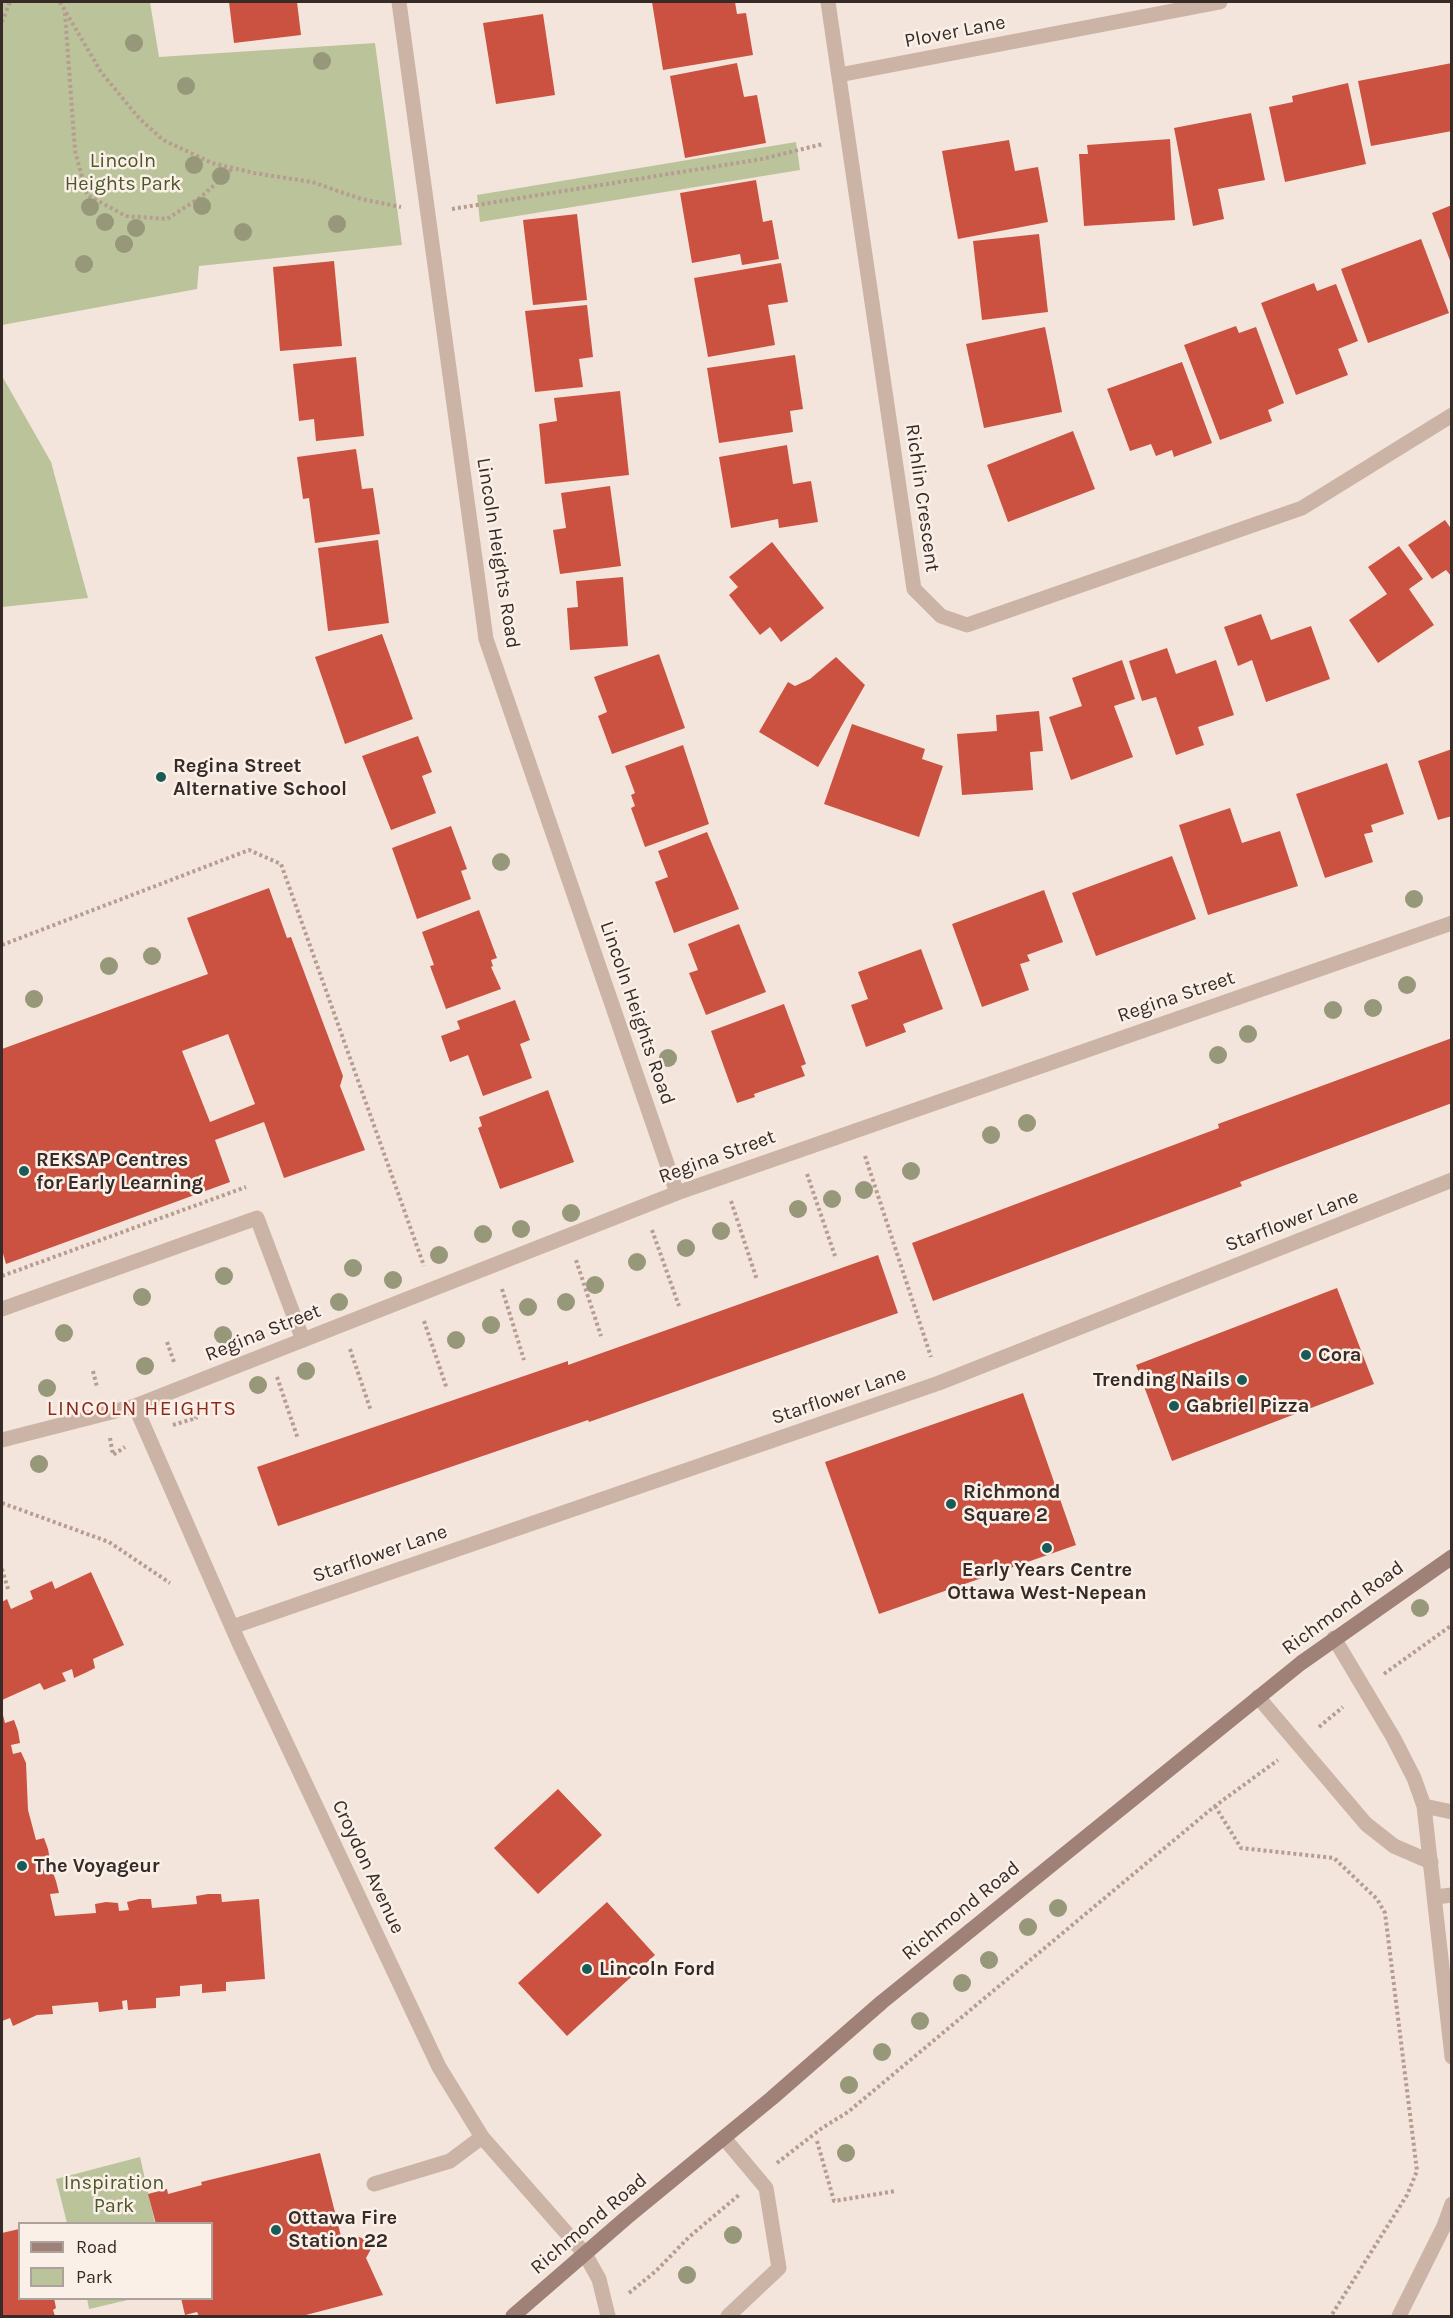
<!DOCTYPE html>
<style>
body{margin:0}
#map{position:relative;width:1453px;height:2318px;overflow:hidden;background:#f3e5db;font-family:Karla,sans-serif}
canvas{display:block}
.frame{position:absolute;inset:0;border:3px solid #372b28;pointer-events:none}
.legend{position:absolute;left:18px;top:2222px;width:195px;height:78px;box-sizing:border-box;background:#faf0e8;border:2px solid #aca19b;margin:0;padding:8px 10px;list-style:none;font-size:18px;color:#372b28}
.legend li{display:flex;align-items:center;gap:12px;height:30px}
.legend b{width:30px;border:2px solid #aca19b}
</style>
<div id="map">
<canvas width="1453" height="2318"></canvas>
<div class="frame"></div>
<ul class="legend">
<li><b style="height:8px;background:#9f8178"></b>Road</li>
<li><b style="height:16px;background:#bac39a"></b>Park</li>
</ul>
</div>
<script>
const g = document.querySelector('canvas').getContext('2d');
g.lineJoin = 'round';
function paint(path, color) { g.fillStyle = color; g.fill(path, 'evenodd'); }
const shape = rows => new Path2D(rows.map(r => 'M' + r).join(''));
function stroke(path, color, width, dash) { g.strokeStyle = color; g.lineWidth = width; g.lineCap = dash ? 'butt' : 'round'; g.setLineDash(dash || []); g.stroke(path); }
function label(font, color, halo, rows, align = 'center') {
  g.font = font + ' Karla,sans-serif'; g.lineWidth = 5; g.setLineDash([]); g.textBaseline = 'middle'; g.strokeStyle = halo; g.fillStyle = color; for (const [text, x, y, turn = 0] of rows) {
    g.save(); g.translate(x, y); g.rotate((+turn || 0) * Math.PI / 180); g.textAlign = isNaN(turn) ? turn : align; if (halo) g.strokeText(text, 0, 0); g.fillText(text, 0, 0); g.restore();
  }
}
const green = shape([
 [2,2,150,2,159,57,375,43,402,245,199,266,197,289,2,325],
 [796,142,800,170,480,222,477,195],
 [2,376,51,462,88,598,2,607],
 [140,2157,155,2223,67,2223,56,2179],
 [87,2298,132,2298,132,2299,89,2309]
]);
const building = shape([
 [229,2,297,2,301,35,234,43],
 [652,2,735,2,737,14,746,13,753,55,663,70],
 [543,14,555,95,496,104,483,23],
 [737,63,744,97,757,95,766,143,685,158,670,76],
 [1452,63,1452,131,1371,146,1358,81],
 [1348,83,1366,164,1285,182,1269,107,1293,102,1292,96],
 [1251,113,1265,180,1218,189,1224,219,1193,226,1174,128],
 [1170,139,1175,220,1084,226,1079,154,1088,154,1087,145],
 [1009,140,1015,171,1038,167,1048,222,958,239,942,151],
 [756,180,763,222,772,220,779,259,742,265,740,254,692,263,680,193],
 [1452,205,1452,263,1451,263,1432,213],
 [577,214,587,300,533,305,523,220],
 [1039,234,1048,312,982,320,973,241],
 [1421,239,1449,313,1368,343,1341,269],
 [334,261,342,346,280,351,273,267],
 [781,263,788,302,768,305,775,345,708,357,694,278],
 [1314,283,1317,291,1336,284,1358,341,1338,349,1348,375,1296,395,1261,303],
 [587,305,593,357,579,359,583,387,535,392,525,311],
 [1236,326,1239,333,1256,327,1284,403,1268,410,1272,421,1220,440,1184,345],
 [1045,327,1062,412,984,428,966,344],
 [795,355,803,409,790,411,793,432,719,443,707,368],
 [356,357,364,436,316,441,314,419,299,421,293,364],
 [1182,362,1212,443,1174,457,1172,450,1156,456,1151,444,1130,451,1107,389],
 [620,391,629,475,545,484,539,424,557,421,554,398],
 [1073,431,1095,489,1008,522,987,465],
 [787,445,793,484,811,481,818,522,779,528,778,519,731,528,719,457],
 [356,449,362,489,373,488,380,534,315,543,309,498,303,499,297,457],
 [610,486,621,566,560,574,553,530,566,528,561,493],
 [1445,520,1452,530,1452,577,1446,570,1432,579,1408,545],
 [378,540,389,623,328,631,318,548],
 [772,542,824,608,781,642,770,627,760,635,729,595,738,587,729,577],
 [1399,546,1423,579,1409,589,1434,625,1378,663,1349,620,1387,594,1368,567],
 [623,577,628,646,570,650,567,608,578,607,576,581],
 [1261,614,1271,640,1311,626,1330,679,1266,702,1252,660,1238,666,1224,627],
 [382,634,413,719,345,744,315,657],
 [1167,648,1176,674,1216,660,1234,715,1198,727,1204,745,1176,755,1156,697,1142,701,1129,661],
 [659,654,685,728,612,754,598,716,607,712,594,677],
 [836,657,865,685,818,767,759,732,788,682,795,686,810,679],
 [1122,660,1135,699,1114,706,1133,757,1071,780,1049,717,1082,706,1072,678],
 [1039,711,1043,751,1030,752,1033,790,962,795,957,734,997,731,996,715],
 [852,724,925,749,922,759,943,766,919,837,824,804],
 [418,736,432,772,422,776,436,813,391,830,362,756],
 [683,745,709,824,645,847,631,808,635,806,631,795,635,793,625,766],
 [1452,749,1452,816,1438,820,1418,761],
 [1387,763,1404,814,1371,825,1373,832,1364,834,1373,862,1325,878,1296,794],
 [1230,808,1242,843,1280,831,1298,886,1208,915,1179,825],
 [451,826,467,869,461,871,471,899,417,919,392,848],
 [707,832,739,909,674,933,655,882,668,877,658,851],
 [1172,856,1196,919,1096,956,1072,893],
 [269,888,287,938,291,937,343,1076,340,1086,365,1150,284,1178,264,1122,215,1140,230,1182,6,1264,2,1250,2,1049,208,974,187,918],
 [228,1034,255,1104,210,1122,182,1051],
 [1044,890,1063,942,1027,955,1030,961,1020,964,1029,990,982,1007,952,924],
 [479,910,497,958,491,960,493,966,491,967,501,989,446,1009,430,966,434,965,422,932],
 [739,924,766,992,706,1015,689,973,698,970,688,944],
 [921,949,943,1009,903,1024,906,1032,866,1047,851,1005,868,999,858,972],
 [515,1000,530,1040,520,1044,532,1078,483,1096,468,1055,450,1062,441,1036,460,1029,457,1021],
 [784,1004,806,1064,801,1066,805,1076,754,1094,755,1097,737,1103,711,1031],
 [1452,1038,1452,1103,1240,1182,1242,1186,933,1301,912,1243,1219,1128,1218,1124],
 [548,1090,574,1162,500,1189,478,1128,482,1126,479,1117],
 [878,1255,898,1313,589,1422,588,1420,278,1526,257,1467,568,1361,568,1365],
 [1337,1288,1374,1384,1172,1461,1136,1365],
 [1023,1393,1076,1545,879,1614,825,1462],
 [91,1572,124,1645,93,1659,95,1668,85,1673,74,1678,72,1669,62,1673,66,1681,44,1690,40,1683,2,1700,2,1602,7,1599,11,1609,33,1599,30,1591,52,1581,55,1589],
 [2,1711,5,1723,14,1720,18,1731,20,1743,11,1745,13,1754,21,1752,26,1763,28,1810,36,1840,44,1838,48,1849,50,1860,41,1862,44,1872,52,1870,56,1881,59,1893,50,1894,55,1916,96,1913,95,1904,106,1902,118,1903,119,1911,129,1910,127,1902,139,1899,151,1899,152,1908,197,1904,196,1896,208,1894,221,1894,222,1902,259,1899,265,1979,226,1982,226,1991,202,1993,202,1984,180,1986,180,1996,156,1998,156,2008,128,2010,127,2000,122,2001,123,2009,99,2012,98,2002,52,2006,53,2014,37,2015,13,2026,10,2018,2,2021],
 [558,1789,602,1835,538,1894,494,1848],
 [607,1902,655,1955,567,2036,518,1983],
 [320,2153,343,2244,349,2245,352,2239,359,2237,369,2241,371,2249,366,2258,383,2295,302,2316,199,2316,197,2312,185,2315,181,2298,212,2298,212,2224,156,2224,148,2194,167,2189,168,2194,202,2185,201,2182],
 [19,2229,20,2298,54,2298,56,2308,53,2310,55,2316,2,2316,2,2233]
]);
const path = shape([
 [60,2,101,72,139,118,163,140,212,163,254,173,312,182,361,199,401,207],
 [65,13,75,151,87,195,126,216,167,219,201,197,233,168],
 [2,22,10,2],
 [452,209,762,159,823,144],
 [2,945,249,850,281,864,424,1266],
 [865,1156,931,1357],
 [807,1174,835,1256],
 [731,1201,757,1280],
 [652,1230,679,1306],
 [576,1260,601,1336],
 [2,1276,246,1187],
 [502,1289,524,1360],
 [424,1321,447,1389],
 [167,1342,174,1362],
 [350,1349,371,1411],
 [93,1371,97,1387],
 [277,1377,298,1439],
 [173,1425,196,1418,193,1411],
 [110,1438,113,1455,125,1447],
 [2,1503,109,1542,170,1583],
 [2,1569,8,1589],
 [1384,1674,1452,1625],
 [1319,1727,1343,1707],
 [1215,1806,1241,1848,1334,1858,1377,1899,1385,1913,1417,2171,1407,2195,1331,2316],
 [817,2141,834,2201,896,2191],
 [777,2163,822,2128,848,2112,1215,1806,1278,1760],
 [629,2293,656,2271,689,2237,739,2195]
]);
const lane = shape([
 [2,1309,257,1218,303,1340],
 [1334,1638,1393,1737,1414,1778,1424,1806,1452,2057],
 [1258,1697,1366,1824,1394,1846,1431,1862],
 [1424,1806,1452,1812],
 [1435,1897,1452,1895],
 [724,2138,766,2188,779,2268,728,2316],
 [374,2184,450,2161,482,2137],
 [1399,2316,1444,2226,1452,2204]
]);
const street = shape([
 [399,2,486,639,677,1193],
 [828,2,914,589,941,616,967,625,1302,508,1452,415],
 [839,75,1220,2],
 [135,1406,239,1643,439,2067,482,2137,585,2254,599,2279,608,2316],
 [2,1440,135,1406,677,1193,1452,923],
 [232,1627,939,1383,1452,1180]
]);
const secondary = shape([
 [513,2316,626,2218,772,2098,882,2002,1301,1663,1452,1557]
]);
const trees = [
 [134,43],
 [322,61],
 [186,86],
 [194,165],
 [221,176],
 [202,206],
 [90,207],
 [105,222],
 [337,224],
 [136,228],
 [243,232],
 [124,244],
 [84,264],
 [501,862],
 [1414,899],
 [152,956],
 [109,966],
 [1407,985],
 [34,999],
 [1373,1008],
 [1333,1010],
 [1248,1034],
 [1218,1055],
 [668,1058],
 [1027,1123],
 [991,1135],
 [911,1171],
 [864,1190],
 [832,1199],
 [798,1209],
 [571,1213],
 [521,1229],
 [721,1231],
 [483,1234],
 [686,1248],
 [439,1255],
 [637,1262],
 [353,1268],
 [224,1276],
 [393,1280],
 [595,1285],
 [142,1297],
 [339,1302],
 [566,1302],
 [528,1307],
 [491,1325],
 [64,1333],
 [223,1335],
 [456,1340],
 [145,1366],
 [306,1371],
 [258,1385],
 [47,1388],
 [39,1464],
 [1420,1608],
 [1058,1908],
 [1028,1927],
 [989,1960],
 [962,1983],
 [920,2021],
 [882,2052],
 [849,2085],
 [846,2153],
 [733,2235],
 [687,2275]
];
const markers = [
 [161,777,6,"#1b5b57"],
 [24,1171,6,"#1b5b57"],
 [1306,1355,6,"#1b5b57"],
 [1242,1380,6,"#1b5b57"],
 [1174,1406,6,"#1b5b57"],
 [951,1504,6,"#1b5b57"],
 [1047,1548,6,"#1b5b57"],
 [22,1866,6,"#1b5b57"],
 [587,1969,6,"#1b5b57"],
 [276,2230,6,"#1b5b57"]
];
const streetNames = [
 ["Plover Lane",955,32,-11],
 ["Richlin Crescent",922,498,82],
 ["Lincoln Heights Road",498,553,81],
 ["Regina Street",1176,997,-19],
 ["Lincoln Heights Road",637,1013,71],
 ["Regina Street",717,1157,-20],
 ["Starflower Lane",1292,1221,-21],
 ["Regina Street",263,1333,-22],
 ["Starflower Lane",839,1396,-19],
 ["Starflower Lane",380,1554,-19],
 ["Richmond Road",1343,1608,-36],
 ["Croydon Avenue",368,1867,65],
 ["Richmond Road",961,1911,-39],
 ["Richmond Road",589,2224,-40]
];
const parkNames = [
 ["Lincoln",123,161],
 ["Heights Park",123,184],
 ["Inspiration",114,2183],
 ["Park",114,2206]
];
const poiNames = [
 ["Regina Street",173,766],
 ["Alternative School",173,789],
 ["REKSAP Centres",36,1160],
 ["for Early Learning",36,1183],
 ["Cora",1318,1355],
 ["Trending Nails",1230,1380,"right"],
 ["Gabriel Pizza",1186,1406],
 ["Richmond",963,1492],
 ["Square 2",963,1515],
 ["Early Years Centre",1047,1570,"center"],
 ["Ottawa West-Nepean",1047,1593,"center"],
 ["The Voyageur",34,1866],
 ["Lincoln Ford",599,1969],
 ["Ottawa Fire",288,2218],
 ["Station 22",288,2241]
];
const neighbourhoodNames = [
 ["LINCOLN HEIGHTS",142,1409]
];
paint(green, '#bac39a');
paint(building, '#cb5241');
stroke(path, '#b79d91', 4, [3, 3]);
stroke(lane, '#cbb3a6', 15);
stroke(street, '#cbb3a6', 15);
stroke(secondary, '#9f8178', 15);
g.fillStyle = '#97977a';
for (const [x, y] of trees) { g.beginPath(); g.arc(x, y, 9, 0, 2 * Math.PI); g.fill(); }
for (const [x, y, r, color] of markers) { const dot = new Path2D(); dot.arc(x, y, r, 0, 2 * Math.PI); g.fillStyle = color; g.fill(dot); stroke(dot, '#faf0e8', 2); }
label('20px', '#372b28', '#faf0e8', streetNames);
label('20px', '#4c572a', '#faf0e8', parkNames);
label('bold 20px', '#372b28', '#faf0e8', poiNames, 'left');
g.letterSpacing = '1.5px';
label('21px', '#8a2a1d', '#faf0e8', neighbourhoodNames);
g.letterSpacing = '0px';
</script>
